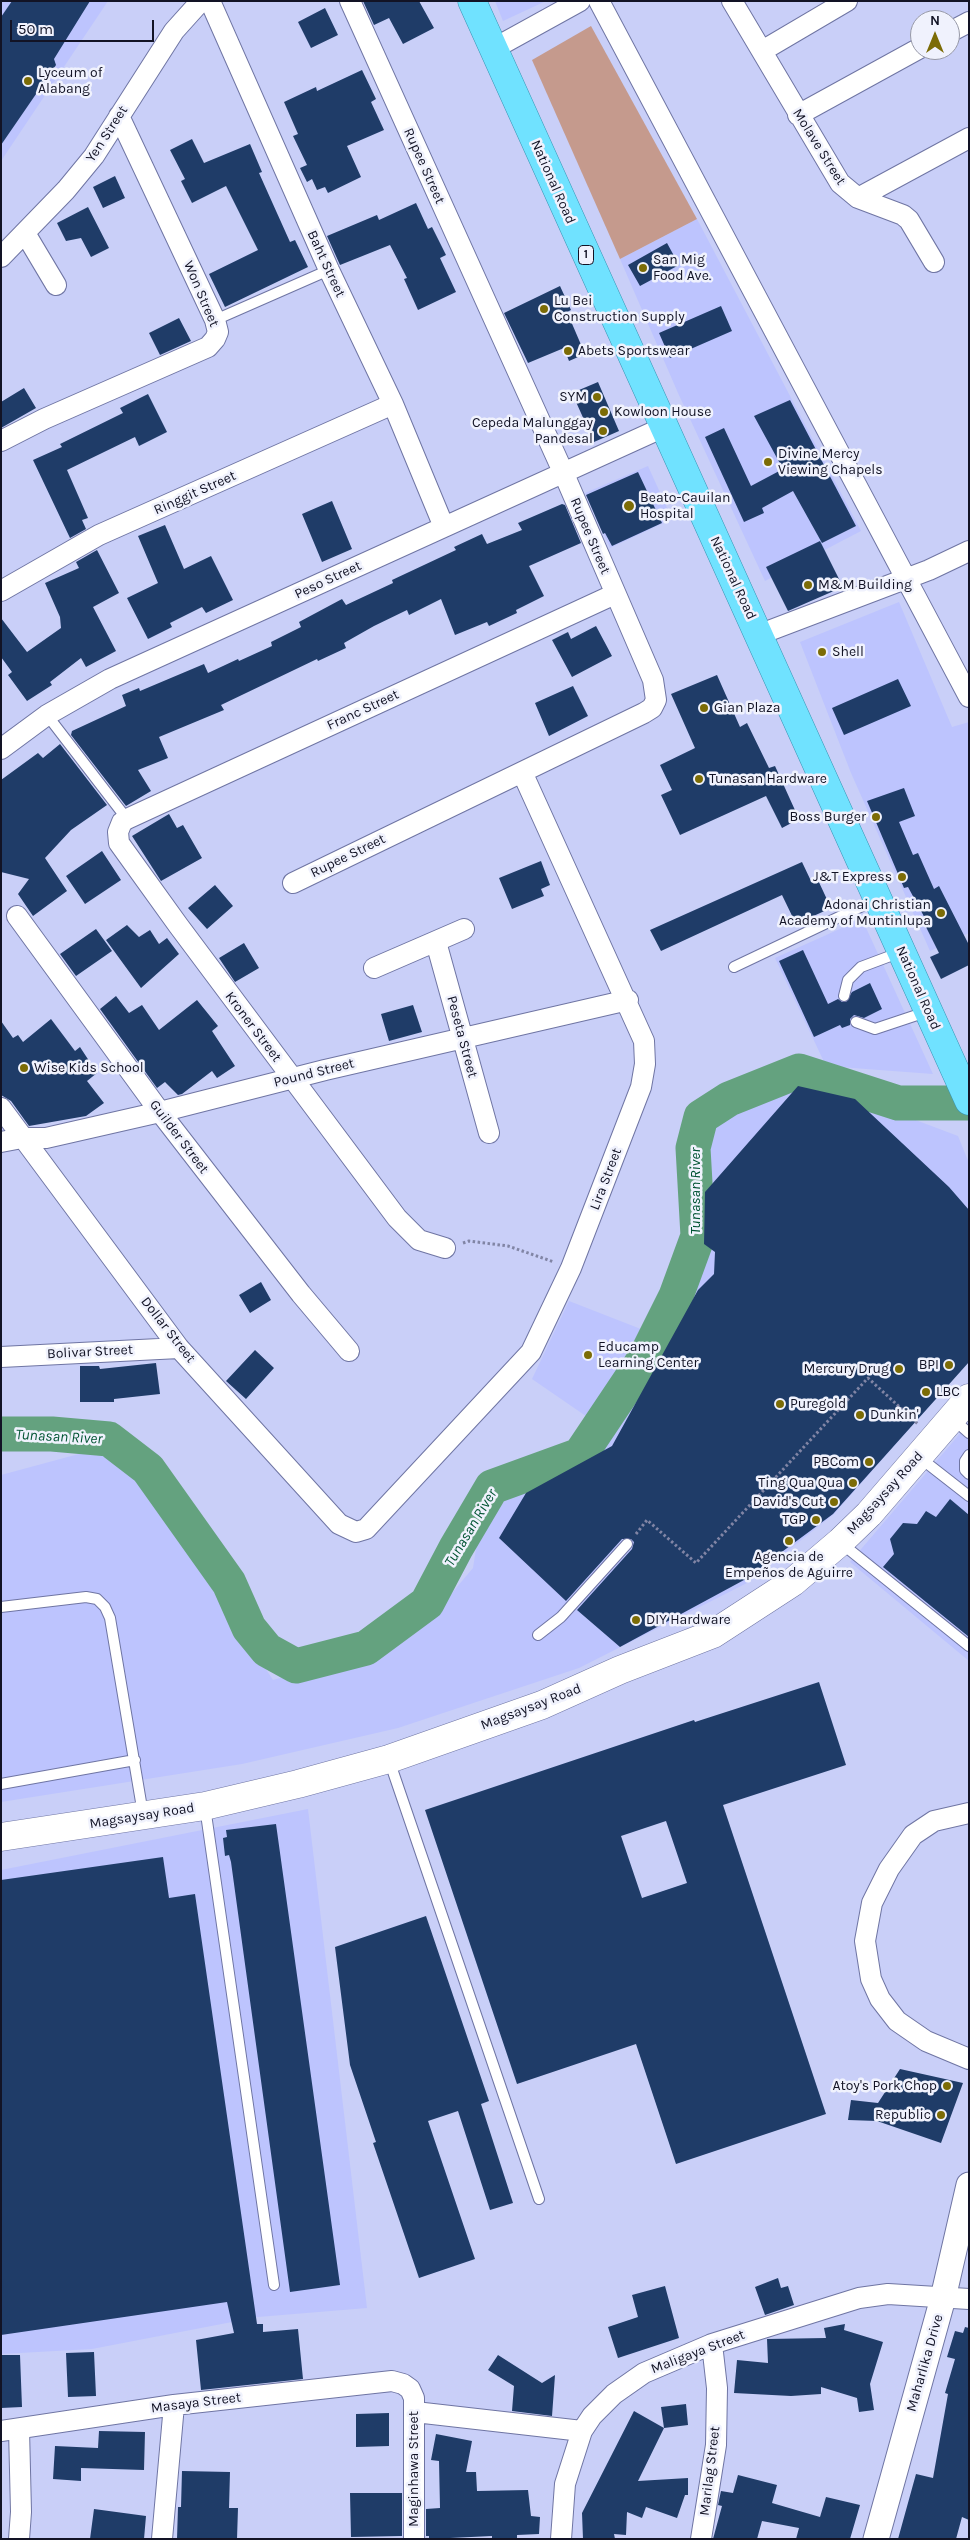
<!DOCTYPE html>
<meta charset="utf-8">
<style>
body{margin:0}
#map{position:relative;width:970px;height:2540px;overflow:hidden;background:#c9cff8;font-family:Karla,sans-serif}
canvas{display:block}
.frame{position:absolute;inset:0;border:2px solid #121325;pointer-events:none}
.north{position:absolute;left:910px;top:10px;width:50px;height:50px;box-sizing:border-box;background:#f0f2fd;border:1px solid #9799a7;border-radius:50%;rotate:0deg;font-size:14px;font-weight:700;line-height:20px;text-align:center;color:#121325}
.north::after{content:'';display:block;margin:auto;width:18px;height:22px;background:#7c6c06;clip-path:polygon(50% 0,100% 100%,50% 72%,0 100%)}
.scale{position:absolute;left:10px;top:20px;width:144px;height:22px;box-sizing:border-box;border:2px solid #121325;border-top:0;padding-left:6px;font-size:15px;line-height:18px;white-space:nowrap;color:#121325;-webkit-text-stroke:4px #f0f2fd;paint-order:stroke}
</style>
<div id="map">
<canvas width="970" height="2540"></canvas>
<div class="frame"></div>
<div class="north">N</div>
<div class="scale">50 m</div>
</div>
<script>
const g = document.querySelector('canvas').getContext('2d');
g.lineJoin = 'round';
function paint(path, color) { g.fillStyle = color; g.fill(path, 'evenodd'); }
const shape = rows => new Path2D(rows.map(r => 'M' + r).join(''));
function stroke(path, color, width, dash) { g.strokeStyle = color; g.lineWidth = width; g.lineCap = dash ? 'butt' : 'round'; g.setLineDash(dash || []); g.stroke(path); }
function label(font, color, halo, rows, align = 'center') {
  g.font = font + ' Karla,sans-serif'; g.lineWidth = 5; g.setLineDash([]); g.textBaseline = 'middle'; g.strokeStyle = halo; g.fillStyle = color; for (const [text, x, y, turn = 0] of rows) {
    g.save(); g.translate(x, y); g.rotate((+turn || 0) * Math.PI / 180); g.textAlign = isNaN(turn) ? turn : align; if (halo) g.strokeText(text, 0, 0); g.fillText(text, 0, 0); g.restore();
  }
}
const built = shape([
 [1,1,108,1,1,161],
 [495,1,546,1,503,21],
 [697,219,861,531,765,581,678,393,620,259],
 [648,466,672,519,610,548,585,493],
 [899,602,952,727,969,722,969,933,930,951,851,773,800,642],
 [862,919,933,1074,826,1066,775,958],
 [799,1082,881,1107,958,1136,969,1163,969,1361,834,1514,747,1583,579,1668,398,1728,242,1764,1,1802,1,1475,101,1448,130,1464,273,1680,380,1650,429,1620,473,1568,479,1529,519,1484,602,1447,690,1305,703,1250,706,1154,720,1117],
 [569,1301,646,1331,596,1423,532,1379],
 [969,1423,969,1661,850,1562],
 [308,1809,367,2308,258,2317,92,2349,1,2354,1,1870]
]);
const green = shape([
 [591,26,697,219,620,259,532,60]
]);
const river = shape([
 [1,1434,52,1434,109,1439,148,1469,229,1583,249,1628,267,1650,296,1666,366,1648,427,1603,456,1548,492,1487,580,1455,645,1358,676,1296,698,1236,693,1148,701,1117,729,1099,799,1071,898,1103,969,1103]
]);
const building = shape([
 [12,1,90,1,54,59,56,65,1,145,1,17],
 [363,1,419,1,434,28,403,44,389,18,374,25],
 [325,8,338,35,311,48,298,22],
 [362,70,376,99,371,102,384,130,347,146,361,177,328,193,325,187,317,190,312,179,307,182,300,168,307,165,293,136,298,134,284,102,316,87,317,91],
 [192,139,204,163,250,144,262,172,259,173,290,242,295,240,308,267,225,307,209,274,258,250,226,186,192,203,181,181,185,179,170,150],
 [115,176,125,198,103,208,93,187],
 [416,203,428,229,432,227,446,255,440,258,456,292,418,310,404,279,407,278,390,245,340,265,327,236,377,215,379,220],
 [88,207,109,248,91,257,81,238,66,241,57,223],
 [667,243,679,265,640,286,628,265],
 [560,286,571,310,567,312,585,354,569,361,564,348,528,363,504,313],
 [721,306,732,331,670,358,659,333],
 [179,318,191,341,160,355,149,333],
 [598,382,619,431,594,442,572,393],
 [24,388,36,408,1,428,1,402],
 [148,394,167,432,139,446,135,437,67,470,88,518,82,520,86,529,70,538,33,460,62,447,60,444,123,413,120,408],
 [790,400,856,526,822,543,793,491,762,508,764,513,744,522,705,437,724,428,751,486,783,469,754,416],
 [638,472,662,523,612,546,605,533,603,534,586,495],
 [332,501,352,549,322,562,302,514],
 [562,504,565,505,581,543,529,566,544,596,516,610,517,613,489,626,487,622,455,635,441,599,409,615,407,610,374,626,344,643,346,648,318,661,317,659,221,705,224,710,159,737,168,758,138,770,151,791,126,806,71,735,72,731,126,706,122,695,139,688,140,691,204,664,208,673,238,659,239,661,272,646,271,642,301,627,299,622,342,599,346,605,393,583,392,580,456,550,454,547,482,534,487,544,522,530,518,523],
 [165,525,184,569,211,556,233,600,206,613,202,607,170,623,172,627,148,639,127,598,158,583,138,536],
 [820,541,843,587,788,611,766,567],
 [97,550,119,593,93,607,116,651,86,667,81,658,50,682,52,685,27,701,8,675,12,672,1,657,1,618,27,652,61,628,60,617,45,583,79,568,76,562],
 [596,626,612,656,572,677,552,640,568,632,571,639],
 [717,675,740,727,747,723,769,768,775,766,799,819,782,828,766,796,680,835,661,795,672,790,660,765,695,748,671,694],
 [898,679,911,706,844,735,832,708],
 [573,686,588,716,549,736,535,703],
 [60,744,107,805,71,830,45,858,67,891,33,916,18,894,29,879,1,872,1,780,38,753,43,758],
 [904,788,915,816,899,822,913,855,918,853,934,889,939,886,969,945,969,965,941,979,930,957,939,953,924,923,927,922,908,887,904,888,867,801],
 [169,814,177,828,183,825,202,858,161,881,132,836],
 [102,851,121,880,85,904,66,876],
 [541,861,550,885,541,889,544,896,512,909,499,878],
 [802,862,811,881,817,878,831,908,796,924,782,895,661,951,650,930],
 [215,885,233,906,207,929,188,908],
 [127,925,139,937,150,930,159,944,167,938,179,954,141,988,106,940],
 [96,929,112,951,76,976,60,954],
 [244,943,259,968,235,982,219,958],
 [803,950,828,1004,838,999,842,1002,846,1002,852,992,870,983,882,1009,864,1018,854,1015,850,1019,850,1025,842,1028,840,1025,814,1037,779,961],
 [116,996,129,1013,142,1005,159,1030,197,1000,218,1026,212,1031,235,1066,217,1078,212,1071,182,1094,178,1095,165,1082,157,1088,100,1009],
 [413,1005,422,1032,389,1041,381,1014],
 [51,1019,75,1051,80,1047,97,1073,87,1081,104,1103,86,1116,29,1126,11,1101,1,1095,1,1021,13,1038,18,1035,23,1042],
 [798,1086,855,1099,949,1187,969,1210,969,1362,833,1514,744,1580,620,1647,577,1610,632,1549,634,1542,631,1539,622,1539,566,1601,499,1538,526,1493,612,1446,698,1290,714,1274,715,1252,704,1244,705,1192],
 [261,1282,271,1300,250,1313,239,1295],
 [255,1350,274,1368,246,1399,226,1381],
 [156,1363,160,1394,114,1399,114,1402,80,1402,80,1366,99,1366,100,1369],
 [950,1499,969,1515,969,1637,883,1567,894,1554,890,1539,903,1523,917,1524,926,1511,936,1517],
 [819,1682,846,1765,723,1805,826,2114,676,2164,636,2044,517,2084,425,1810,694,1720,695,1722],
 [666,1821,687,1883,642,1898,621,1836],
 [276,1824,340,2285,290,2292,231,1862,229,1855,225,1856,223,1838,227,1837,226,1830],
 [163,1857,169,1898,195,1894,257,2324,263,2324,263,2332,298,2329,303,2379,201,2390,196,2340,234,2333,227,2302,1,2335,1,1880],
 [426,1916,489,2101,481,2104,513,2203,490,2210,458,2111,428,2121,475,2259,419,2278,373,2143,376,2142,350,2065,335,1947],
 [900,2069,963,2083,941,2143,877,2121,848,2120,851,2100,878,2103],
 [778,2278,781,2288,788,2286,794,2305,765,2315,755,2287],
 [665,2286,679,2338,618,2358,608,2327,638,2317,632,2295],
 [845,2324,844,2330,883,2342,870,2384,874,2410,859,2412,857,2398,821,2387,821,2394,791,2396,734,2393,737,2360,768,2363,767,2339,826,2338,824,2328],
 [965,2327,969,2328,969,2520,962,2517,956,2539,898,2539,916,2474,933,2478,948,2394,945,2393,955,2359,947,2357,955,2331,963,2333],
 [94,2352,96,2396,68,2397,66,2353],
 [1,2355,20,2355,22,2407,1,2408],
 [498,2355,542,2383,555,2375,552,2416,512,2411,514,2386,488,2370],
 [686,2404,688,2425,664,2428,661,2407],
 [634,2411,664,2428,638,2481,688,2478,688,2495,685,2495,677,2518,646,2507,642,2518,627,2512,626,2535,614,2534,615,2539,583,2539,582,2513],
 [389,2413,389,2446,356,2447,356,2414],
 [99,2431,145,2432,144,2470,81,2468,81,2481,53,2479,55,2446,98,2448],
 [436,2434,472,2441,466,2472,476,2472,477,2491,528,2490,531,2516,540,2517,539,2534,517,2535,517,2539,492,2539,492,2536,429,2539,429,2536,426,2536,426,2509,440,2508,439,2461,431,2460],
 [182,2471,230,2472,229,2508,238,2508,237,2539,177,2539,178,2507,181,2507],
 [738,2475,777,2485,772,2503,820,2517,826,2497,860,2505,850,2539,796,2539,799,2528,762,2521,757,2539,713,2539,722,2506,718,2505,721,2491,733,2493],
 [350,2493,402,2493,402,2536,351,2537],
 [94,2509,146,2516,144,2539,90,2539]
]);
const path = shape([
 [463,1243,469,1241,508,1246,554,1262],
 [636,1534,647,1520,696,1563,868,1378,918,1424]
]);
const service = shape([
 [215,320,329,270],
 [47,715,127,819],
 [734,967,877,899],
 [844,996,848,980,861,967,901,952],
 [856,1022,875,1029,929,1011],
 [952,1418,969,1433],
 [969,1455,965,1461,965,1470,969,1474],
 [919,1457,969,1496],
 [841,1543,969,1646],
 [1,1607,86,1597,97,1599,105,1607,110,1618,143,1814],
 [538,1635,561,1617,627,1544],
 [389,1760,539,2199],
 [1,1784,135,1760],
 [205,1807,274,2285]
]);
const minor = shape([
 [210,1,329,270,393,404,444,527],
 [599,1,969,697],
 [732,1,840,183,858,198,903,215,909,220,934,262],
 [950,32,969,22],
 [493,49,580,1],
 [762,51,847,1],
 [798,115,920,48],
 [858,198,969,138],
 [25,233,56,285],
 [1,257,66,190,94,156,174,31,201,1],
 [1,441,44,419,208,347,215,339,218,332,215,320,119,116],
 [1,591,99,535,393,404],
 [758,635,929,570,969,551],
 [1,749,47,715,110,679,664,427],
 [293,883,644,713,652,708,656,700,653,680,564,474,350,1],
 [17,916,160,1112,301,1294,349,1351],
 [436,942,489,1133],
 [374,968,464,929],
 [1,1108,179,1348,339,1524,356,1532,366,1529,531,1352,571,1268,641,1087,645,1064,644,1041,522,772],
 [1,1142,22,1138,46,1138,160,1112,325,1070,628,1000],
 [445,1248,419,1240,397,1218,178,925,119,843,118,832,122,822,127,819,615,594],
 [1,1357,179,1348],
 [969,1813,934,1821,913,1835,889,1869,872,1903,865,1941,871,1979,880,1999,897,2021,926,2041,969,2059],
 [415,2412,582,2431],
 [19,2429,21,2512,19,2539],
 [1,2431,174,2405,392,2381,403,2384,410,2389,414,2398,414,2539],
 [162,2539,174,2405],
 [561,2539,565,2484,582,2431,592,2416,614,2394,644,2373,712,2344,859,2298,888,2294,969,2299],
 [701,2539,716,2445,717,2388,712,2344]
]);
const tertiary = shape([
 [876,2539,943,2298,969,2185]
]);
const secondary = shape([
 [1,1837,205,1806,298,1784,389,1759,542,1705,620,1670,713,1634,793,1582,840,1542,869,1514,969,1398]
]);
const trunk = shape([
 [472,1,969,1101]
]);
const markers = [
 [28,81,5,"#7c6c06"],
 [643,268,5,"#7c6c06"],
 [544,309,5,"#7c6c06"],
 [568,351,5,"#7c6c06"],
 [597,397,5,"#7c6c06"],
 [604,412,5,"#7c6c06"],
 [603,431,5,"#7c6c06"],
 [768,462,5,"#7c6c06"],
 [629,506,6,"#7c6c06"],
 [808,585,5,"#7c6c06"],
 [822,652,5,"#7c6c06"],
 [704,708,5,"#7c6c06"],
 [699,779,5,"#7c6c06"],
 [876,817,5,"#7c6c06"],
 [902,877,5,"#7c6c06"],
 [941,913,5,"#7c6c06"],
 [24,1068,5,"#7c6c06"],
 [588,1355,5,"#7c6c06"],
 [949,1365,5,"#7c6c06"],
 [899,1369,5,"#7c6c06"],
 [926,1392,5,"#7c6c06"],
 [780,1404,5,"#7c6c06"],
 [860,1415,5,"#7c6c06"],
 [869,1462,5,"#7c6c06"],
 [853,1483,5,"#7c6c06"],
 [834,1502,5,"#7c6c06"],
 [816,1520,5,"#7c6c06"],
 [789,1541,5,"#7c6c06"],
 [636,1620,5,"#7c6c06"],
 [947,2086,5,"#7c6c06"],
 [941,2115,5,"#7c6c06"]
];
const shields = [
 [586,255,15]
];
const shieldNames = [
 ["1",586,255]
];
const poiNames = [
 ["Lyceum of",38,73],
 ["Alabang",38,89],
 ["San Mig",653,260],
 ["Food Ave.",653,276],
 ["Lu Bei",554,301],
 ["Construction Supply",554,317],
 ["Abets Sportswear",578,351],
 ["SYM",587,397,"right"],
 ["Kowloon House",614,412],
 ["Cepeda Malunggay",593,423,"right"],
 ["Pandesal",593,439,"right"],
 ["Divine Mercy",778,454],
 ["Viewing Chapels",778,470],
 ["Beato-Cauilan",640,498],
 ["Hospital",640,514],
 ["M&M Building",818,585],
 ["Shell",832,652],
 ["Gian Plaza",714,708],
 ["Tunasan Hardware",709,779],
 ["Boss Burger",866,817,"right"],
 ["J&T Express",892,877,"right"],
 ["Adonai Christian",931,905,"right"],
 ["Academy of Muntinlupa",931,921,"right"],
 ["Wise Kids School",34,1068],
 ["Educamp",598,1347],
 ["Learning Center",598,1363],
 ["BPI",939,1365,"right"],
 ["Mercury Drug",889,1369,"right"],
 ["LBC",936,1392],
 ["Puregold",790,1404],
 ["Dunkin'",870,1415],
 ["PBCom",859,1462,"right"],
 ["Ting Qua Qua",843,1483,"right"],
 ["David's Cut",824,1502,"right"],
 ["TGP",806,1520,"right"],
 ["Agencia de",789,1557,"center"],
 ["Empeños de Aguirre",789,1573,"center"],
 ["DIY Hardware",646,1620],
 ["Atoy's Pork Chop",937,2086,"right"],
 ["Republic",931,2115,"right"]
];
const streetNames = [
 ["Yen Street",107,134,-57],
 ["Molave Street",819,147,58],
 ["Rupee Street",424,166,66],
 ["National Road",553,182,66],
 ["Baht Street",326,264,65],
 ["Won Street",201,294,67],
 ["Ringgit Street",195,493,-24],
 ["Rupee Street",590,536,67],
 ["National Road",733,578,65],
 ["Peso Street",328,580,-25],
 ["Franc Street",363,710,-25],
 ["Rupee Street",348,856,-26],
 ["National Road",918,988,66],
 ["Kroner Street",253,1027,53],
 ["Peseta Street",462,1037,75],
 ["Pound Street",314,1073,-14],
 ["Guilder Street",179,1137,53],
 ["Lira Street",606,1179,-69],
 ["Dollar Street",168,1330,52],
 ["Bolivar Street",90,1352,-3],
 ["Magsaysay Road",885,1493,-48],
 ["Magsaysay Road",531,1707,-21],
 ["Magsaysay Road",142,1816,-9],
 ["Maligaya Street",698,2352,-21],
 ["Maharlika Drive",925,2363,-74],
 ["Masaya Street",196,2403,-7],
 ["Maginhawa Street",414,2469,-90],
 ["Marilag Street",710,2471,-83]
];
const waterNames = [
 ["Tunasan River",696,1191,-90],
 ["Tunasan River",59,1437,3],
 ["Tunasan River",471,1528,-59]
];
paint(built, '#bdc4fe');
paint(green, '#c59a8d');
stroke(river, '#64a27f', 35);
paint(building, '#1f3c68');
stroke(service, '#6f75a3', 12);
stroke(minor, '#6f75a3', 22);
stroke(tertiary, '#6f75a3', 27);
stroke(secondary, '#6f75a3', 29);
stroke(trunk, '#3894b3', 29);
stroke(path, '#8185a5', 3, [2.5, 2.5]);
stroke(service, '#fff', 10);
stroke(minor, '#fff', 20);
stroke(tertiary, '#fff', 25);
stroke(secondary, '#fff', 28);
stroke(trunk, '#70e2ff', 28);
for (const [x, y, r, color] of markers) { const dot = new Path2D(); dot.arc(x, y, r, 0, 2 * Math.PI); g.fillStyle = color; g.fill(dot); stroke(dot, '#f0f2fd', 2); }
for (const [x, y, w] of shields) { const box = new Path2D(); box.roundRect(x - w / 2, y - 9.5, w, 19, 4); g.fillStyle = '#f0f2fd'; g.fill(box); stroke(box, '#121325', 1); }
label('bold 12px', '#121325', null, shieldNames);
label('14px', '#121325', '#f0f2fd', poiNames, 'left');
label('14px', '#121325', '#f0f2fd', streetNames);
label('italic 15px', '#005433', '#f0f2fd', waterNames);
</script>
